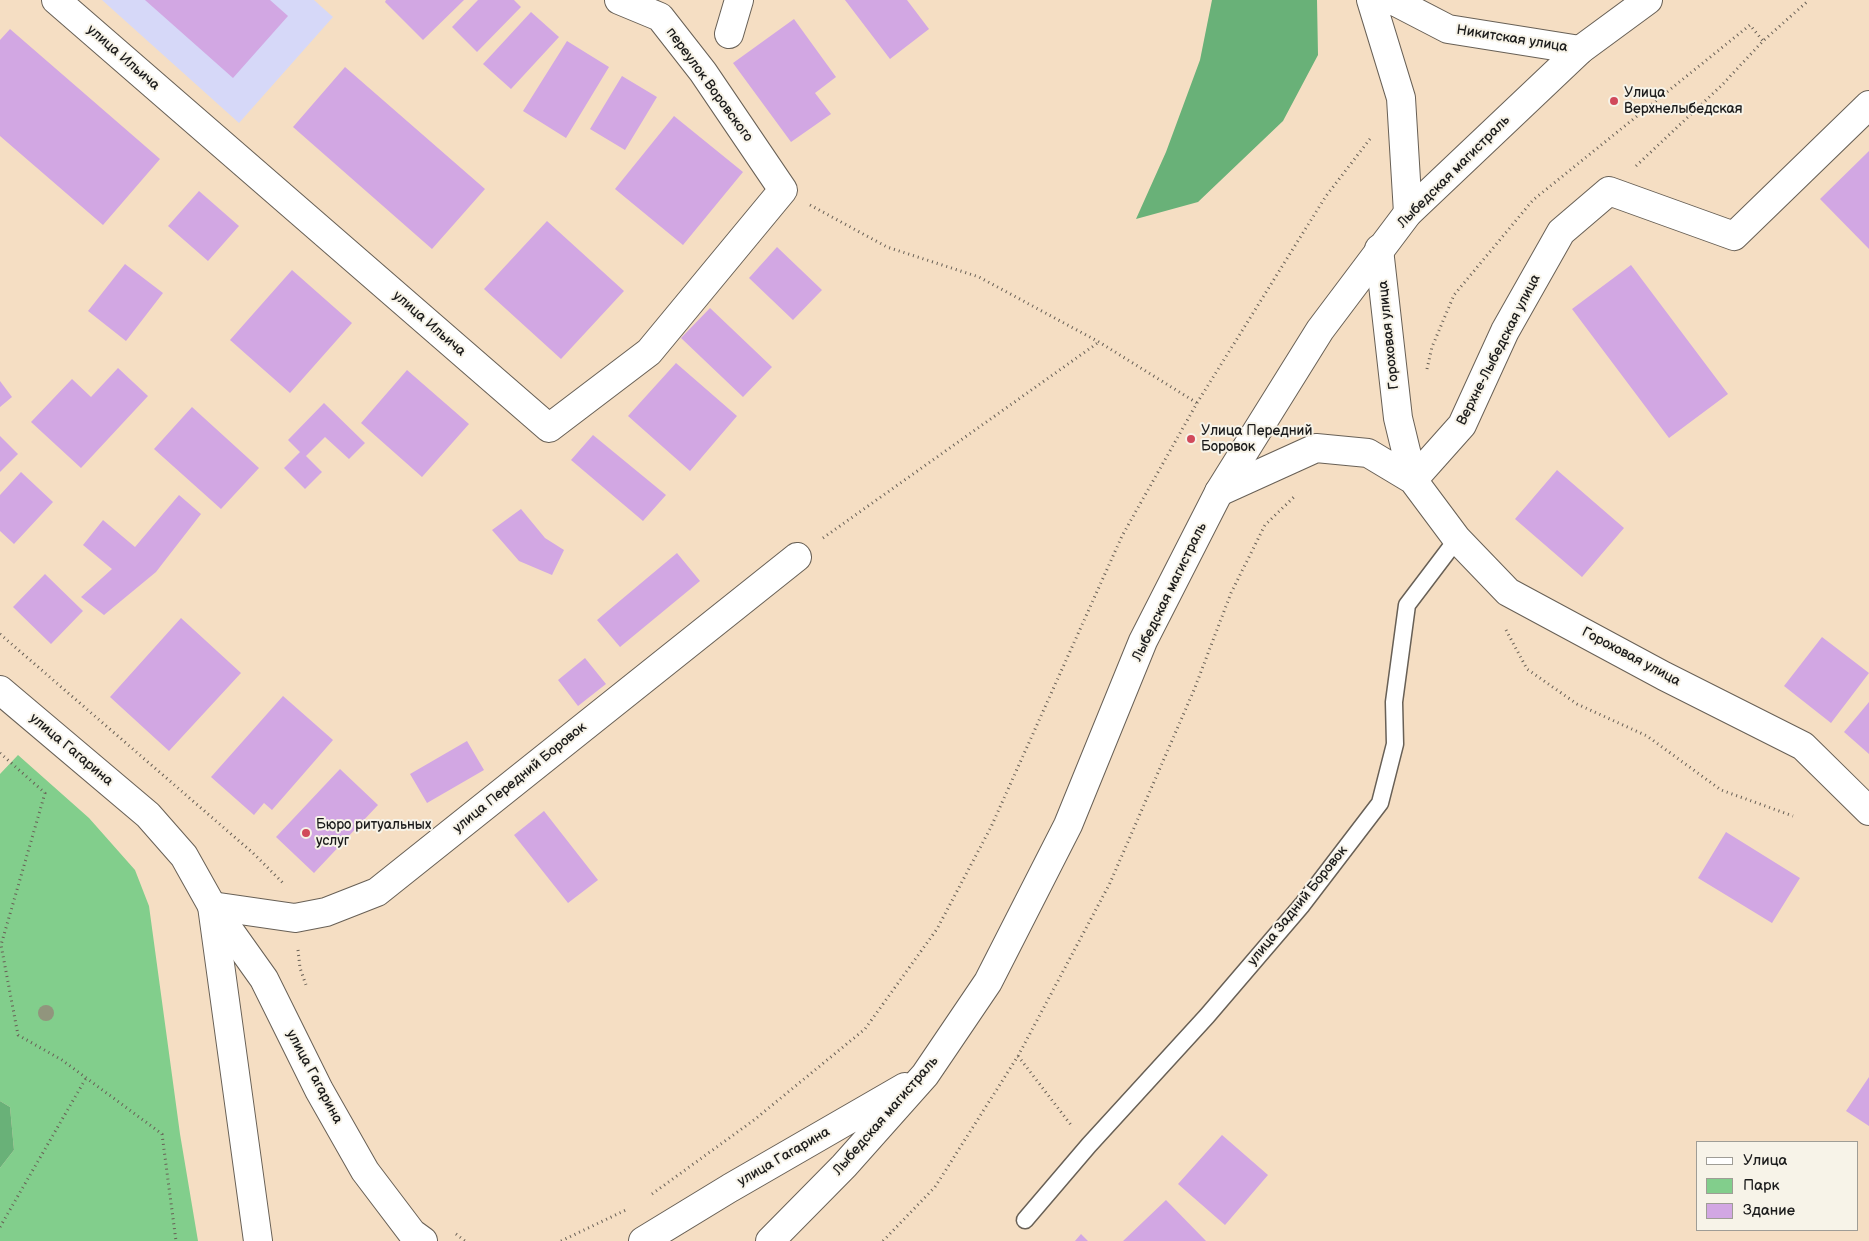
<!DOCTYPE html>
<meta charset="utf-8">
<style>
body{margin:0}
#map{position:relative;width:1869px;height:1241px;overflow:hidden;background:#f5dec3;font-family:"Balsamiq Sans",sans-serif}
canvas{display:block}
.legend{position:absolute;left:1696px;top:1141px;width:162px;height:90px;box-sizing:border-box;background:#f7f3e8;border:1px solid #9f9d96;margin:0;padding:6px 9px;list-style:none;font-size:15px;color:#1c1c1c}
.legend li{display:flex;align-items:center;gap:10px;height:25px}
.legend b{width:25px;border:1px solid #9f9d96}
</style>
<div id="map">
<canvas width="1869" height="1241"></canvas>
<ul class="legend">
<li><b style="height:6px;background:#fff"></b>Улица</li>
<li><b style="height:14px;background:#82ce8c"></b>Парк</li>
<li><b style="height:14px;background:#d2a7e3"></b>Здание</li>
</ul>
</div>
<script>
const g = document.querySelector('canvas').getContext('2d');
g.lineJoin = 'round';
function paint(path, color) { g.fillStyle = color; g.fill(path, 'evenodd'); }
const shape = rows => new Path2D(rows.map(r => 'M' + r).join(''));
function stroke(path, color, width, dash) { g.strokeStyle = color; g.lineWidth = width; g.lineCap = dash ? 'butt' : 'round'; g.setLineDash(dash || []); g.stroke(path); }
function label(font, color, halo, rows, align = 'center') {
  g.font = font + ' "Balsamiq Sans",sans-serif'; g.lineWidth = 4; g.setLineDash([]); g.textBaseline = 'middle'; g.strokeStyle = halo; g.fillStyle = color; for (const [text, x, y, turn = 0] of rows) {
    g.save(); g.translate(x, y); g.rotate((+turn || 0) * Math.PI / 180); g.textAlign = isNaN(turn) ? turn : align; if (halo) g.strokeText(text, 0, 0); g.fillText(text, 0, 0); g.restore();
  }
}
const built = shape([
 [102,0,314,0,333,17,239,123]
]);
const green = shape([
 [18,755,89,818,135,870,149,906,180,1134,198,1241,0,1241,0,1168,14,1150,10,1107,0,1101,0,774]
]);
const forest = shape([
 [1212,0,1317,0,1318,55,1283,121,1198,202,1136,219,1166,152,1200,60],
 [0,1101,10,1107,14,1150,0,1168]
]);
const building = shape([
 [145,0,270,0,288,16,233,78],
 [386,0,464,0,423,40,385,2],
 [478,0,514,0,521,7,477,52,452,27],
 [845,0,907,0,929,29,890,59],
 [531,12,559,37,511,89,483,64],
 [794,19,836,77,815,93,831,114,791,142,733,63],
 [10,29,160,159,103,225,0,136,0,40],
 [567,41,609,67,566,138,523,111],
 [345,67,485,189,432,249,293,127],
 [622,76,657,97,625,150,590,129],
 [674,116,743,172,683,245,615,189],
 [1869,151,1869,249,1820,199],
 [199,191,239,226,208,261,168,226],
 [547,221,624,291,561,359,484,289],
 [777,247,822,290,793,320,749,278],
 [125,264,163,293,126,341,88,311],
 [1631,265,1728,394,1669,438,1572,309],
 [292,270,352,323,290,393,230,340],
 [710,308,772,367,743,397,681,338],
 [676,363,737,416,690,471,628,416],
 [118,368,148,396,81,468,31,422,72,379,91,397],
 [407,370,469,424,422,477,361,423],
 [0,381,12,397,0,407],
 [324,403,365,443,349,459,325,437,306,456,322,472,305,489,284,468,300,452,288,440],
 [192,407,259,468,221,509,154,449],
 [593,435,666,495,643,521,571,460],
 [0,436,18,454,0,472],
 [1557,470,1624,528,1582,577,1515,519],
 [21,472,53,502,14,544,0,531,0,495],
 [179,495,201,514,156,572,104,615,81,597,112,569,83,545,103,520,135,547],
 [521,509,545,538,564,550,552,575,519,561,492,530],
 [677,553,700,581,620,647,597,620],
 [45,574,83,611,51,644,13,607],
 [181,618,241,673,169,751,110,697],
 [1822,637,1869,673,1831,723,1784,686],
 [585,658,606,684,578,706,558,680],
 [283,696,333,740,272,810,264,803,254,815,211,777],
 [1869,702,1869,754,1844,732],
 [467,741,484,770,427,803,410,774],
 [340,769,378,805,314,873,276,837],
 [544,811,598,880,568,903,514,835],
 [1726,832,1800,878,1772,923,1698,878],
 [1869,1077,1869,1126,1846,1111],
 [1222,1135,1268,1175,1225,1225,1178,1184],
 [1166,1200,1206,1241,1123,1241],
 [1081,1234,1088,1241,1075,1241]
]);
const path = shape([
 [1636,166,1722,85,1763,41,1809,0],
 [810,205,887,247,979,277,1099,342,1197,403],
 [1427,369,1432,347,1454,295,1533,200,1750,25,1763,41],
 [823,538,1099,342],
 [1506,630,1527,669,1577,704,1647,736,1721,790,1793,816],
 [0,634,253,853,283,883],
 [0,753,45,793,1,945,18,1035,62,1060,162,1134,176,1241],
 [298,950,300,968,306,985],
 [1018,1056,1071,1125],
 [652,1194,754,1120,865,1029,937,929,991,827,1122,536,1197,403,1268,289,1326,196,1370,139],
 [0,1227,86,1078],
 [456,1234,465,1241],
 [561,1241,628,1209],
 [883,1241,935,1187,1018,1056,1110,883,1194,690,1231,593,1265,525,1296,495]
]);
const lane = shape([
 [1025,1220,1089,1145,1207,1016,1302,905,1380,803,1395,744,1394,702,1407,605,1457,539]
]);
const street = shape([
 [56,0,549,428,649,352,783,190,703,72,660,17,619,0],
 [1371,0,1401,98,1408,213],
 [1392,0,1448,29,1580,50],
 [729,34,739,0],
 [1379,249,1398,418,1413,480,1457,539,1508,592,1664,676,1803,746,1869,811],
 [1413,480,1462,425,1505,331,1561,232,1609,191,1734,236,1869,105],
 [1219,492,1316,448,1368,453,1413,480],
 [212,906,295,918,326,912,377,892,797,557]
]);
const secondary = shape([
 [212,906,264,979,319,1090,365,1171,412,1233,423,1241],
 [643,1241,730,1188,905,1087],
 [770,1241,844,1166,925,1075,988,982,1068,825,1143,641,1219,492,1320,330,1408,213,1580,50,1648,0]
]);
const primary = shape([
 [0,690,148,815,184,856,212,906,258,1241]
]);
const trees = [
 [46,1013]
];
const markers = [
 [1614,101,5,"#d1495b"],
 [1191,439,5,"#d1495b"],
 [306,833,5,"#d1495b"]
];
const streetNames = [
 ["Никитская улица",1512,39,9],
 ["улица Ильича",123,58,41],
 ["переулок Воровского",709,85,54],
 ["Лыбедская магистраль",1454,172,-45],
 ["улица Ильича",429,324,41],
 ["Гороховая улица",1389,335,-96],
 ["Верхне-Лыбедская улица",1499,350,-63],
 ["Лыбедская магистраль",1170,592,-64],
 ["Гороховая улица",1631,657,28],
 ["улица Гагарина",71,750,40],
 ["улица Передний Боровок",520,778,-39],
 ["улица Задний Боровок",1298,906,-51],
 ["улица Гагарина",314,1077,62],
 ["Лыбедская магистраль",886,1116,-49],
 ["улица Гагарина",784,1157,-30]
];
const poiNames = [
 ["Улица",1624,93],
 ["Верхнелыбедская",1624,109],
 ["Улица Передний",1201,431],
 ["Боровок",1201,447],
 ["Бюро ритуальных",316,825],
 ["услуг",316,841]
];
paint(built, '#d6d8f8');
paint(green, '#82ce8c');
paint(forest, '#69b178');
paint(building, '#d2a7e3');
stroke(lane, '#686056', 19);
stroke(street, '#686056', 30);
stroke(secondary, '#686056', 30);
stroke(primary, '#686056', 30);
stroke(path, '#686056', 3, [1, 4]);
stroke(lane, '#fff', 16);
stroke(street, '#fff', 28);
stroke(secondary, '#fff', 28);
stroke(primary, '#fff', 28);
g.fillStyle = '#91957d';
for (const [x, y] of trees) { g.beginPath(); g.arc(x, y, 8, 0, 2 * Math.PI); g.fill(); }
for (const [x, y, r, color] of markers) { const dot = new Path2D(); dot.arc(x, y, r, 0, 2 * Math.PI); g.fillStyle = color; g.fill(dot); stroke(dot, '#f7f3e8', 2); }
label('14px', '#1c1c1c', '#f7f3e8', streetNames);
label('14px', '#1c1c1c', '#f7f3e8', poiNames, 'left');
</script>
